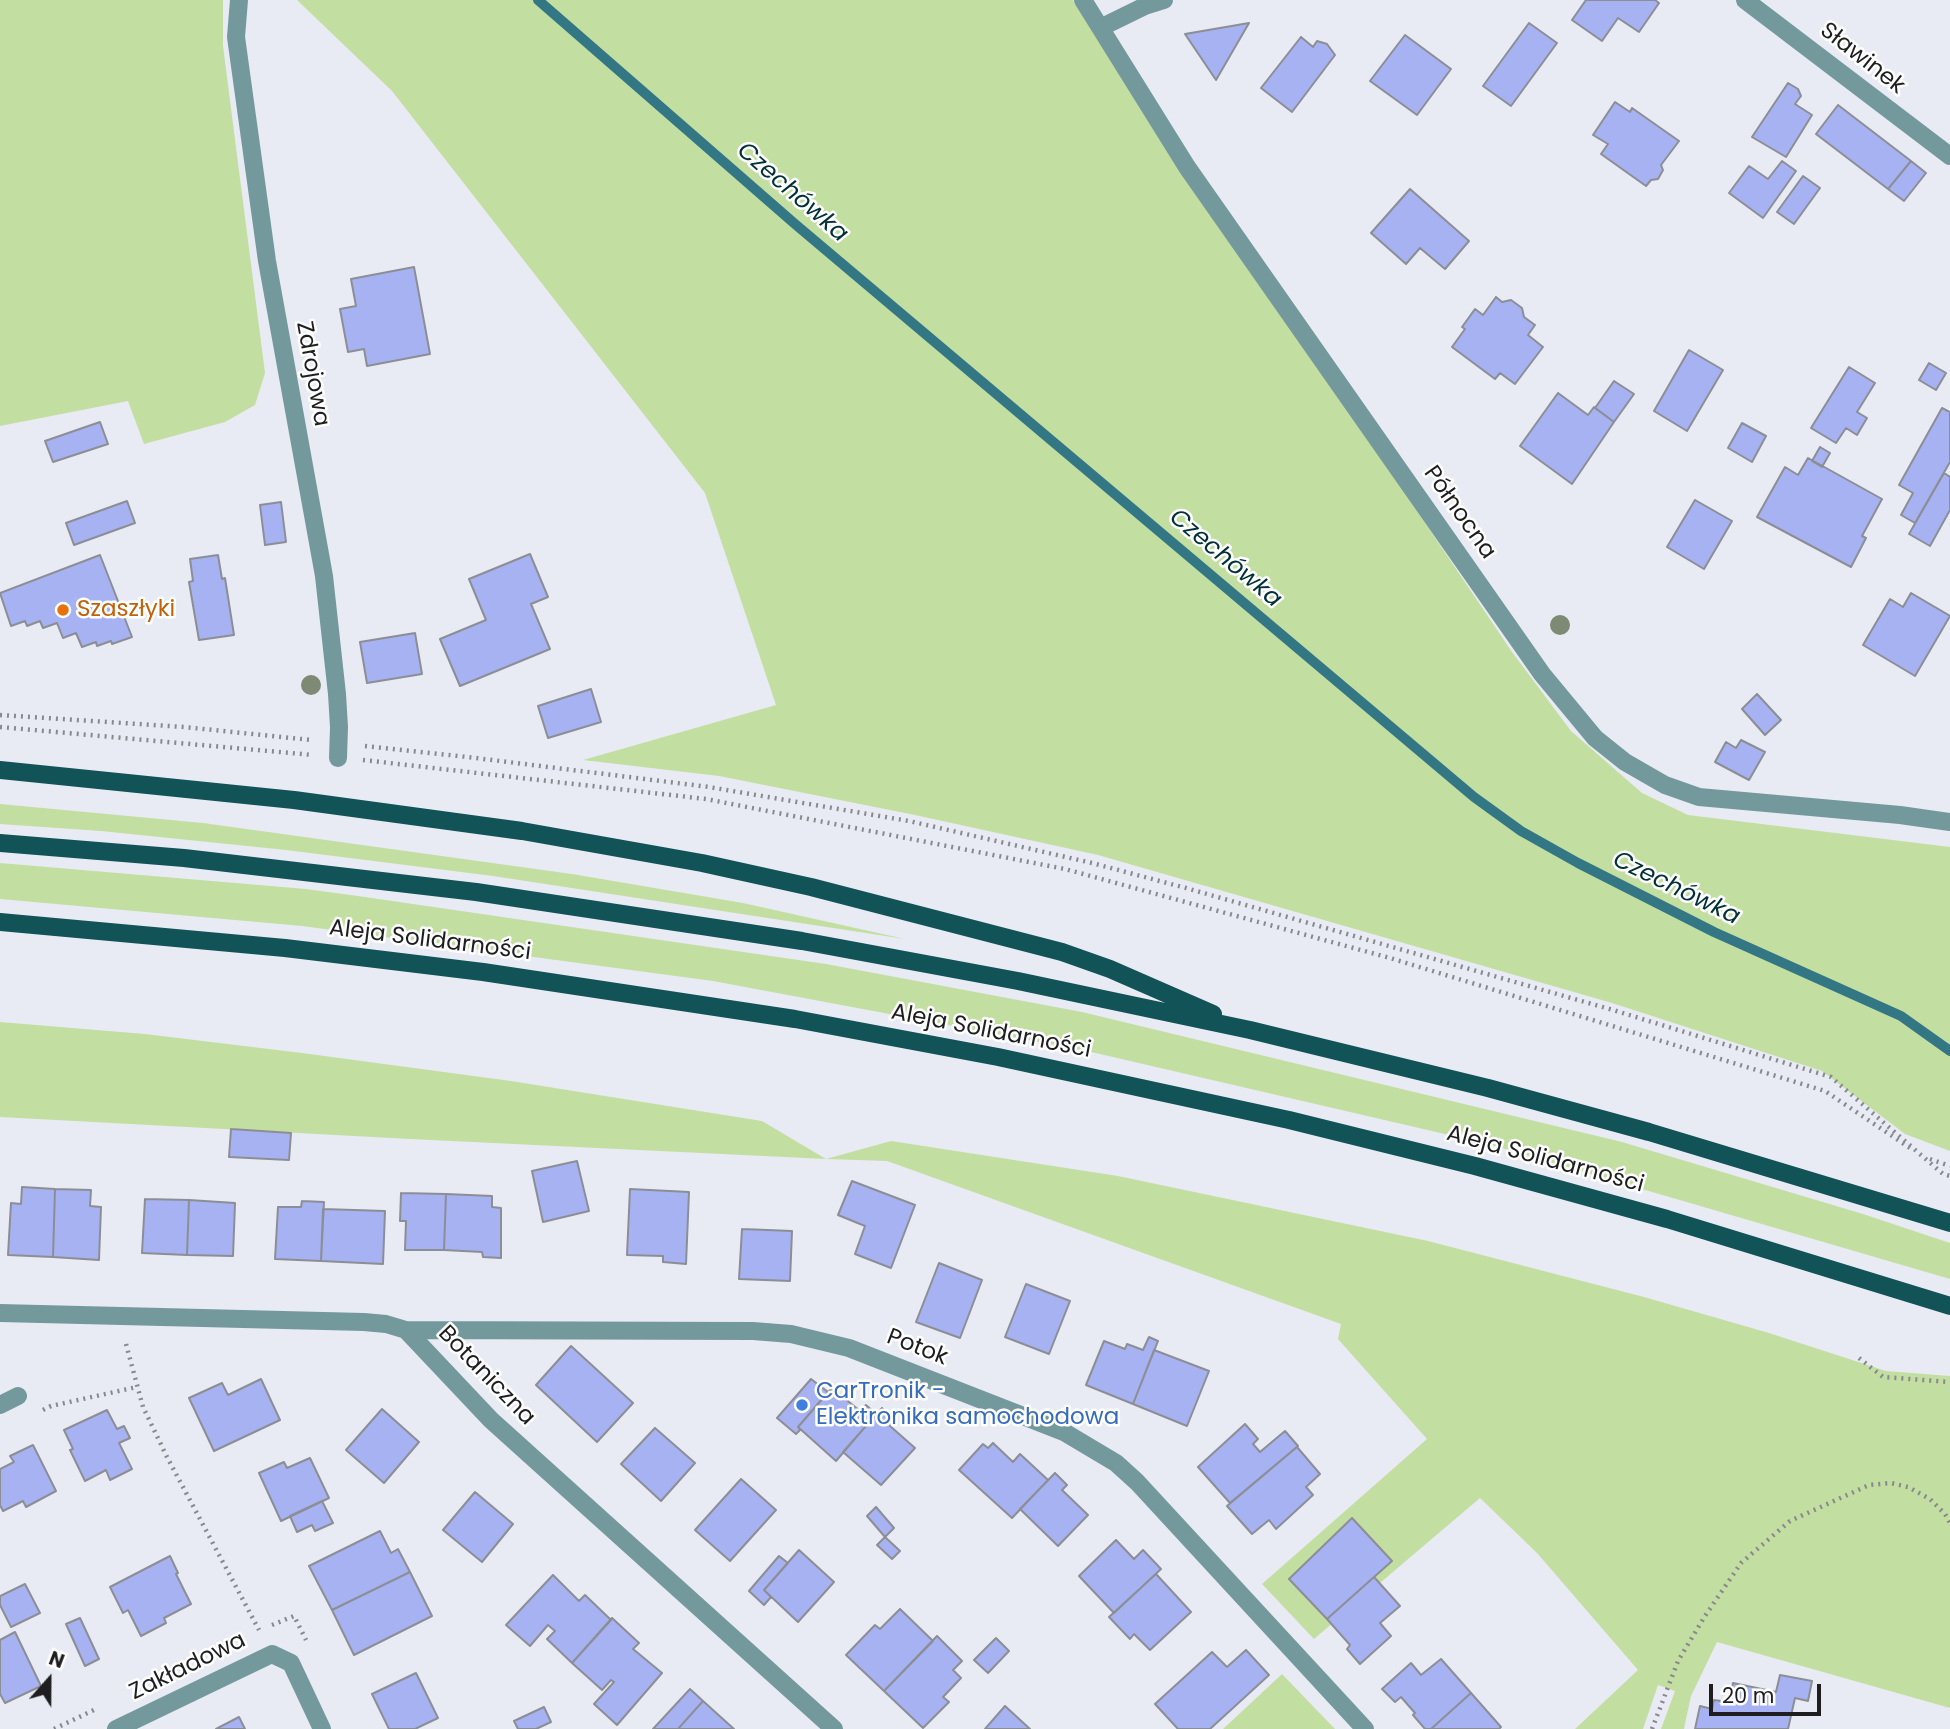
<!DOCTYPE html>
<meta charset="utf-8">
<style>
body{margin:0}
#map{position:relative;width:1950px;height:1729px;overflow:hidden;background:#e9ebf4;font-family:Poppins,sans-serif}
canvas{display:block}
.north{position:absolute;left:14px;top:1645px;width:70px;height:70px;-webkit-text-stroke:5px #fff;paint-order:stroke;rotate:21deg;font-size:19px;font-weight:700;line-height:28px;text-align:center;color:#1e1e21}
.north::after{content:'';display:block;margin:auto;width:24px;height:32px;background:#1e1e21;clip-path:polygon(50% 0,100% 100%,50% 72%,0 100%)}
.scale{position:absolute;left:1709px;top:1684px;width:112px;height:32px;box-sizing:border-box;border:4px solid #1e1e21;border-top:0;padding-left:9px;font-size:21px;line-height:24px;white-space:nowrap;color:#1e1e21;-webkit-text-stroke:5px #fff;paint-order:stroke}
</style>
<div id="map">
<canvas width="1950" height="1729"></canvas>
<div class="north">N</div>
<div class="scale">20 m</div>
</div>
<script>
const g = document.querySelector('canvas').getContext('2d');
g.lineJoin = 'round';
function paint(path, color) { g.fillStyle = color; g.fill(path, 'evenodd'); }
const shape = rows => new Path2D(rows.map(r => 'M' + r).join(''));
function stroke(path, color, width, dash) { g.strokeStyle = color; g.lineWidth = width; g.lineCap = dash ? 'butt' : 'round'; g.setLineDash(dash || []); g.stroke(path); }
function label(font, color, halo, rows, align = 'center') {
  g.font = font + ' Poppins,sans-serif'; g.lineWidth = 5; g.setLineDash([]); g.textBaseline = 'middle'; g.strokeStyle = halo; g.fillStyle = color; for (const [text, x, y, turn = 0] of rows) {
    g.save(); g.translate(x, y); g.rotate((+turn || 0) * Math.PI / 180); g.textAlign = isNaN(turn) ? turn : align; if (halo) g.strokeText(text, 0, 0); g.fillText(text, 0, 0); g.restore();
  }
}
const green = shape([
 [0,0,223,0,223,46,265,373,255,405,225,422,144,444,128,401,0,426],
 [297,0,1073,0,1512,652,1571,731,1642,793,1688,815,1950,847,1950,1151,1905,1134,1822,1071,1612,1003,1098,855,915,815,719,776,583,760,776,705,705,493,392,91],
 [0,804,203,823,572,874,743,903,905,939,493,876,286,850,101,831,0,824],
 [0,863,306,889,358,896,826,964,1082,1012,1622,1142,1863,1214,1950,1243,1950,1279,1488,1144,1087,1051,713,981,302,926,0,899],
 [0,1022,145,1034,302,1053,511,1081,762,1121,826,1159,891,1141,1118,1176,1428,1241,1644,1297,1769,1333,1886,1371,1950,1376,1950,1708,1717,1642,1691,1696,1684,1729,1661,1729,1675,1691,1658,1685,1643,1729,1575,1729,1638,1670,1537,1553,1480,1498,1314,1639,1262,1584,1427,1439,1338,1339,1341,1324,887,1161,826,1159,410,1139,0,1117],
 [1282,1674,1335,1729,1223,1729]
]);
const stream = shape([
 [538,0,795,224,1474,797,1521,831,1578,863,1714,932,1901,1016,1950,1051]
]);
const building = shape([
 [1586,0,1655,0,1659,3,1639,32,1618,18,1602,41,1572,20,1586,0],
 [1249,23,1216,80,1185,34,1249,23],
 [1529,23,1557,43,1511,106,1483,86,1529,23],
 [1405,35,1451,69,1417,115,1370,81,1405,35],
 [1301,37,1313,47,1317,41,1327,44,1335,55,1292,112,1261,88,1301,37],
 [1788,83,1798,89,1801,96,1795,104,1812,115,1786,157,1752,137,1788,83],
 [1615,102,1630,112,1632,108,1679,141,1661,165,1663,170,1658,179,1651,180,1646,186,1601,154,1608,144,1593,135,1615,102],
 [1838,105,1911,161,1888,189,1816,134,1838,105],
 [1782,161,1796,171,1763,218,1729,193,1749,166,1768,179,1782,161],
 [1911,161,1926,173,1904,201,1888,189,1911,161],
 [1803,176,1820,188,1794,224,1777,212,1803,176],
 [1410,189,1469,241,1445,269,1420,248,1406,264,1371,233,1410,189],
 [414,267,430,354,367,366,364,349,348,352,340,309,356,306,351,279,414,267],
 [1496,297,1502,302,1511,300,1522,308,1524,317,1535,325,1528,335,1543,347,1515,384,1500,373,1495,379,1452,347,1465,329,1462,327,1475,309,1483,315,1496,297],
 [1689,350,1723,370,1687,431,1654,411,1689,350],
 [1929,363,1946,373,1936,390,1919,380,1929,363],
 [1849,367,1875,383,1857,412,1867,418,1857,435,1846,428,1836,443,1811,428,1849,367],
 [1614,381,1634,394,1614,422,1595,408,1614,381],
 [1558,393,1588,415,1594,407,1614,422,1572,484,1520,446,1558,393],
 [1942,408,1950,412,1950,462,1915,523,1901,515,1913,493,1899,485,1942,408],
 [100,422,108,444,53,462,45,441,100,422],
 [1742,423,1766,436,1752,462,1728,448,1742,423],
 [1820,447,1830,453,1822,467,1812,461,1820,447],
 [1808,458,1882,499,1862,536,1866,538,1851,567,1757,517,1785,467,1798,475,1808,458],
 [1944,473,1950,477,1950,510,1930,546,1909,534,1944,473],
 [1695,500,1732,521,1704,569,1667,547,1695,500],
 [127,501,135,523,74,545,66,523,127,501],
 [281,502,286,542,265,545,260,505,281,502],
 [530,554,548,597,531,604,550,649,460,686,440,639,486,620,469,579,530,554],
 [100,555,132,637,112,644,111,641,97,646,96,642,82,647,76,633,63,638,57,623,43,628,40,621,27,626,25,621,11,626,0,593,100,555],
 [218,555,222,579,225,578,234,635,199,640,189,582,193,581,190,559,218,555],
 [1911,593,1950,616,1915,676,1863,645,1890,599,1903,607,1911,593],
 [415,633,422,674,367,683,360,642,415,633],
 [591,689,601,722,548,738,538,706,591,689],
 [1757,694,1781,720,1765,735,1742,709,1757,694],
 [1741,740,1765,752,1749,780,1715,762,1726,742,1736,748,1741,740],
 [231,1129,291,1133,289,1160,229,1157,231,1129],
 [577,1161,589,1211,543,1222,532,1171,577,1161],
 [852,1181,915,1205,891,1268,855,1254,865,1226,838,1215,852,1181],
 [22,1187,55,1189,53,1257,8,1255,11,1203,21,1204,22,1187],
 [55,1189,91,1190,90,1206,101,1207,99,1260,53,1257,55,1189],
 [630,1189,689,1192,686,1264,663,1262,663,1256,627,1255,630,1189],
 [401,1193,446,1194,444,1250,405,1250,406,1221,400,1221,401,1193],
 [446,1194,492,1196,492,1207,501,1208,501,1258,483,1257,482,1252,444,1250,446,1194],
 [145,1199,189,1200,187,1255,142,1253,145,1199],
 [189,1200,235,1203,233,1256,187,1255,189,1200],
 [302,1201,324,1202,321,1261,275,1259,278,1207,301,1207,302,1201],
 [323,1209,385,1211,383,1264,321,1261,323,1209],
 [742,1229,792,1231,790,1281,739,1279,742,1229],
 [939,1263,982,1280,960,1338,916,1322,939,1263],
 [1026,1284,1070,1301,1049,1354,1005,1337,1026,1284],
 [1149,1337,1158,1341,1133,1404,1086,1385,1104,1341,1125,1349,1127,1344,1143,1350,1149,1337],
 [571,1346,633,1403,597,1442,536,1385,571,1346],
 [1154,1350,1209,1371,1187,1426,1133,1404,1154,1350],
 [261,1379,280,1420,214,1451,189,1398,222,1383,228,1395,261,1379],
 [811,1379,828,1392,798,1427,800,1430,796,1434,777,1418,811,1379],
 [832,1388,860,1411,866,1405,876,1414,836,1461,798,1427,832,1388],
 [882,1408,896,1420,890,1426,915,1448,881,1485,843,1452,882,1408],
 [382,1409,419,1442,384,1483,346,1450,382,1409],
 [107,1410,117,1429,124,1426,130,1438,119,1443,132,1469,110,1480,106,1470,85,1481,70,1450,73,1449,64,1430,107,1410],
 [1245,1424,1258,1439,1253,1444,1260,1452,1285,1431,1298,1446,1230,1503,1198,1467,1245,1424],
 [655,1428,695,1463,661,1501,621,1464,655,1428],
 [993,1443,1013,1462,1020,1454,1048,1480,1012,1518,959,1470,983,1444,988,1448,993,1443],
 [33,1445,56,1491,26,1507,23,1501,3,1511,0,1505,0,1469,14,1462,10,1456,33,1445],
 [1297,1447,1320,1474,1306,1487,1313,1495,1276,1529,1269,1520,1252,1534,1227,1506,1297,1447],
 [310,1458,329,1498,281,1521,259,1473,284,1462,287,1468,310,1458],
 [1055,1473,1067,1485,1062,1490,1088,1515,1058,1546,1020,1509,1055,1473],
 [741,1479,776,1510,730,1561,695,1530,741,1479],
 [475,1492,513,1524,482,1562,443,1530,475,1492],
 [322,1501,333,1523,315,1531,312,1525,297,1532,290,1516,322,1501],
 [876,1507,894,1528,885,1537,867,1516,876,1507],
 [1352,1518,1392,1561,1327,1619,1289,1579,1352,1518],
 [380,1531,391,1553,398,1549,410,1572,332,1610,309,1566,380,1531],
 [885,1537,900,1551,892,1559,877,1545,885,1537],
 [1116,1540,1134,1559,1143,1550,1161,1569,1114,1613,1079,1576,1116,1540],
 [799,1550,834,1582,798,1622,764,1590,799,1550],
 [170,1556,178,1573,176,1574,191,1604,164,1618,166,1623,141,1636,128,1610,123,1613,110,1587,170,1556],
 [779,1556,788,1563,764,1590,771,1597,764,1605,749,1591,779,1556],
 [410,1572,432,1616,354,1655,332,1610,410,1572],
 [1156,1574,1191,1612,1150,1650,1134,1634,1130,1639,1109,1617,1156,1574],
 [553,1575,579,1601,585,1595,611,1620,572,1663,547,1639,555,1631,548,1625,530,1646,506,1625,553,1575],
 [1374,1577,1400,1606,1380,1623,1391,1636,1360,1664,1347,1649,1350,1645,1327,1619,1374,1577],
 [25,1584,40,1613,11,1627,0,1605,0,1596,25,1584],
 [900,1609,933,1641,884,1691,846,1655,875,1625,880,1629,900,1609],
 [80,1618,99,1659,85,1666,66,1624,80,1618],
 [612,1618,639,1643,633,1649,662,1673,617,1725,594,1704,614,1682,611,1680,602,1690,572,1663,612,1618],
 [15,1632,41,1686,5,1703,0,1694,0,1640,15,1632],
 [937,1636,962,1661,953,1670,961,1678,943,1697,949,1702,923,1728,884,1691,937,1636],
 [996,1638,1009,1651,988,1673,974,1660,996,1638],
 [1246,1650,1269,1675,1210,1729,1178,1729,1155,1704,1212,1652,1227,1667,1246,1650],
 [1441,1659,1471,1693,1431,1729,1425,1729,1413,1715,1415,1713,1401,1697,1395,1702,1382,1689,1411,1663,1421,1675,1441,1659],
 [416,1673,438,1718,415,1729,389,1729,372,1694,416,1673],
 [1780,1675,1812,1681,1808,1701,1795,1698,1788,1729,1695,1729,1700,1706,1712,1709,1714,1700,1729,1702,1733,1683,1776,1692,1780,1675],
 [690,1689,703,1701,678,1729,653,1729,690,1689],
 [1471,1693,1501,1727,1499,1729,1431,1729,1471,1693],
 [703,1701,734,1729,678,1729,703,1701],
 [1005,1706,1030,1729,985,1729,1005,1706],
 [544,1707,551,1722,536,1729,518,1729,514,1721,544,1707],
 [239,1717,245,1729,216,1729,239,1717]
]);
const path = shape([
 [0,715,184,727,311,740],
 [0,727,313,755],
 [365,746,468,757,709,787,909,821,1092,863,1186,888,1613,1010,1831,1077,1943,1174,1950,1176],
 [363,760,706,799,1065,869,1390,958,1825,1091,1913,1150],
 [1930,1159,1950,1166],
 [126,1344,143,1407,167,1457,259,1630],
 [1859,1358,1883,1377,1950,1382],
 [43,1410,51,1406,137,1387],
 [272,1625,294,1616,306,1640],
 [54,1729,96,1709],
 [1652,1729,1678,1661,1705,1616,1741,1563,1790,1521,1869,1485,1891,1483,1908,1487,1930,1499,1945,1514,1950,1523]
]);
const minor = shape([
 [239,0,236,37,267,261,324,576,337,694,339,727,338,758],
 [1083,0,1187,167,1542,674,1595,738,1625,762,1665,785,1699,797,1900,815,1950,822],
 [1745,0,1950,156],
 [1102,27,1145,6,1164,0],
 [0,1313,364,1322,386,1324,406,1330,491,1420,834,1729],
 [406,1330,753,1331,791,1334,849,1348,1064,1432,1116,1463,1137,1482,1365,1729],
 [0,1405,18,1396],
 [116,1729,272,1654,291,1663,322,1729]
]);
const primary = shape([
 [0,770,294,800,522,831,702,863,811,887,1062,952,1110,969,1213,1014],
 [0,843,184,858,476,892,802,941,1018,981,1250,1030,1488,1088,1649,1132,1950,1223],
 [0,922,285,948,483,972,795,1019,998,1057,1289,1120,1475,1166,1667,1219,1950,1306]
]);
const trees = [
 [1560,625],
 [311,685]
];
const markers = [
 [63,610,7,"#e8710a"],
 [802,1405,7,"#3f7fe0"]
];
const streetNames = [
 ["Sławinek",1862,59,38],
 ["Zdrojowa",312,374,80],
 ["Północna",1459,513,55],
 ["Aleja Solidarności",430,941,7],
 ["Aleja Solidarności",991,1032,11],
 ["Aleja Solidarności",1545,1160,15],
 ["Potok",917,1348,21],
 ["Botaniczna",486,1376,46],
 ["Zakładowa",188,1667,-26]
];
const foodNames = [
 ["Szaszłyki",77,610]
];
const shopNames = [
 ["CarTronik -",816,1392],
 ["Elektronika samochodowa",816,1418]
];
const waterNames = [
 ["Czechówka",792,193,41],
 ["Czechówka",1225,559,40],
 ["Czechówka",1676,889,26]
];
paint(green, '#c3dea1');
stroke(stream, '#337684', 10);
paint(building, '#a7b2f2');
stroke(building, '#8c8e95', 2);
stroke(path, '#88898f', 4.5, [2, 5]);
stroke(minor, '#74999d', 18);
stroke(primary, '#125358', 18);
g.fillStyle = '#7f8a74';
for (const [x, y] of trees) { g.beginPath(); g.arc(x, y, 10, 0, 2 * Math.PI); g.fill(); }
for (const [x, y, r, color] of markers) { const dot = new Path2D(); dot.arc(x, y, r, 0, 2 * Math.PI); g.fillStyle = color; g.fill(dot); stroke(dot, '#fff', 2.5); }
label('23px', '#1e1e21', '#fff', streetNames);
label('23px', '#c56008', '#fff', foodNames, 'left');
label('23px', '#366cbe', '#fff', shopNames, 'left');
label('italic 24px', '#013038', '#fff', waterNames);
</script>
